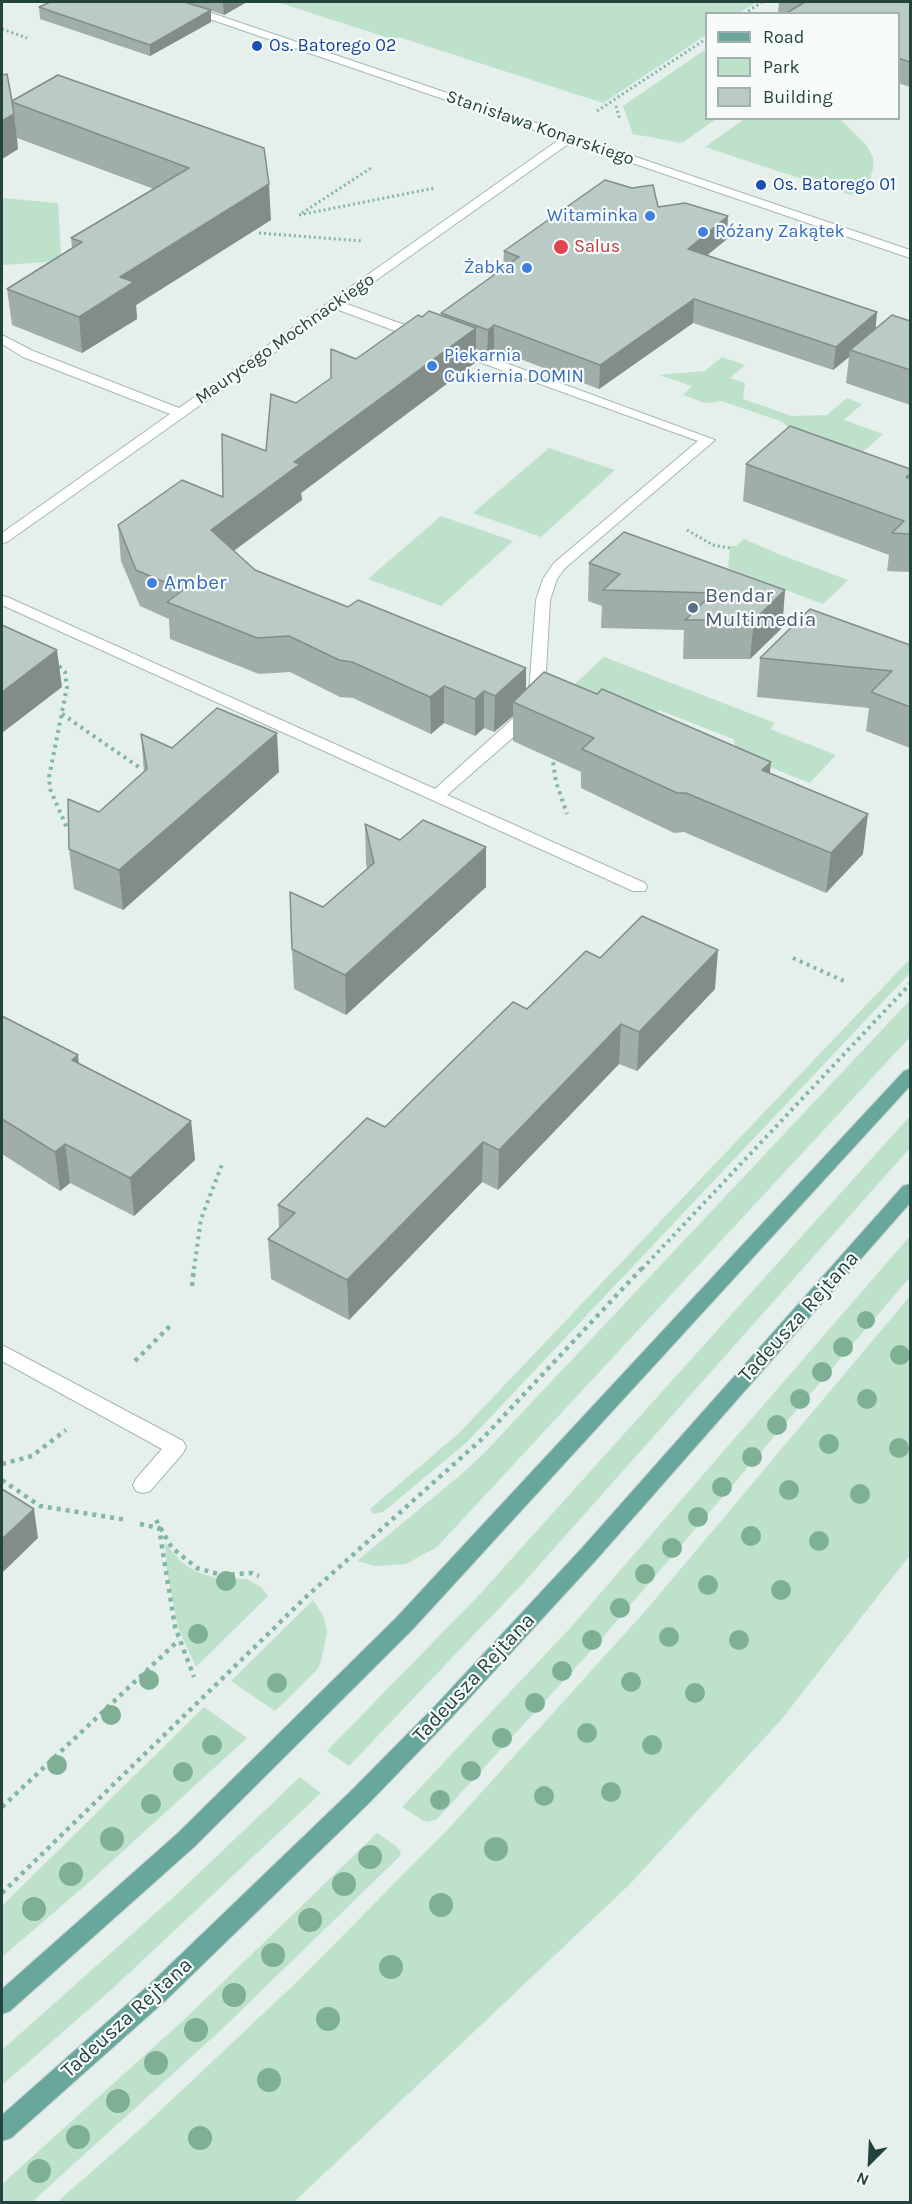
<!DOCTYPE html>
<meta charset="utf-8">
<style>
body{margin:0}
#map{position:relative;width:912px;height:2204px;overflow:hidden;background:#e5efec;font-family:Karla,sans-serif}
canvas{display:block}
.frame{position:absolute;inset:0;border:3px solid #23433d;pointer-events:none}
.legend{position:absolute;left:705px;top:12px;width:195px;height:108px;box-sizing:border-box;background:#f7fbf9;border:2px solid #a2b1ae;margin:0;padding:8px 10px;list-style:none;font-size:18px;color:#23433d}
.legend li{display:flex;align-items:center;gap:12px;height:30px}
.legend b{width:30px;border:2px solid #a2b1ae}
.north{position:absolute;left:840px;top:2132px;width:60px;height:60px;-webkit-text-stroke:4px #f7fbf9;paint-order:stroke;rotate:204deg;font-size:16px;font-weight:700;line-height:24px;text-align:center;color:#23433d}
.north::after{content:'';display:block;margin:auto;width:21px;height:27px;background:#23433d;clip-path:polygon(50% 0,100% 100%,50% 72%,0 100%)}
</style>
<div id="map">
<canvas width="912" height="2204"></canvas>
<div class="frame"></div>
<ul class="legend">
<li><b style="height:8px;background:#67a79c"></b>Road</li>
<li><b style="height:16px;background:#bde1ca"></b>Park</li>
<li><b style="height:16px;background:#bacac5"></b>Building</li>
</ul>
<div class="north">N</div>
</div>
<script>
const g = document.querySelector('canvas').getContext('2d');
g.lineJoin = 'round';
function paint(path, color) { g.fillStyle = color; g.fill(path, 'evenodd'); }
const shape = rows => new Path2D(rows.map(r => 'M' + r).join(''));
function stroke(path, color, width, dash) { g.strokeStyle = color; g.lineWidth = width; g.lineCap = dash ? 'butt' : 'round'; g.setLineDash(dash || []); g.stroke(path); }
function label(font, color, halo, rows, align = 'center') {
  g.font = font + ' Karla,sans-serif'; g.lineWidth = 4.5; g.setLineDash([]); g.textBaseline = 'middle'; g.strokeStyle = halo; g.fillStyle = color; for (const [text, x, y, turn = 0] of rows) {
    g.save(); g.translate(x, y); g.rotate((+turn || 0) * Math.PI / 180); g.textAlign = isNaN(turn) ? turn : align; if (halo) g.strokeText(text, 0, 0); g.fillText(text, 0, 0); g.restore();
  }
}
const green = shape([
 [277,2,757,2,739,13,706,14,706,35,603,103,399,37,395,40],
 [706,49,706,118,716,119,682,143,633,134,623,106],
 [746,118,840,119,867,146,873,158,873,169,869,181,851,195,705,147],
 [2,198,58,203,61,255,47,262,2,265],
 [722,357,745,365,730,378,745,383,743,399,792,416,827,415,847,398,862,404,844,420,883,434,856,458,796,437,783,422,721,401,705,403,683,395,692,386,659,375,705,371],
 [549,448,615,470,541,537,473,513],
 [441,516,513,541,441,606,368,579],
 [744,539,781,555,848,580,823,604,728,568,730,546,736,546],
 [604,657,775,723,770,729,836,755,810,783,739,755,733,739,659,710,643,725,564,694],
 [910,959,910,973,466,1443,383,1512,373,1514,370,1509,458,1434],
 [910,1000,910,1037,437,1547,406,1564,375,1566,357,1561,464,1472,487,1450],
 [910,1116,910,1148,526,1580,349,1766,327,1751,480,1594],
 [910,1236,910,1277,598,1643,437,1819,429,1822,424,1821,402,1807,572,1626],
 [910,1296,910,1555,781,1720,629,1885,294,2202,57,2202,145,2125,301,1978,451,1826,647,1609],
 [165,1543,181,1562,197,1572,216,1578,247,1579,261,1587,268,1596,196,1667,178,1628,167,1571],
 [313,1600,324,1617,327,1633,321,1661,317,1670,275,1711,231,1681],
 [204,1707,247,1738,88,1883,2,1957,2,1906],
 [300,1777,321,1793,111,1990,2,2085,2,2050,177,1894],
 [377,1833,396,1846,401,1853,399,1857,222,2029,32,2202,2,2202,2,2184,187,2017]
]);
const pathFar2 = shape([
 [744,14,762,2],
 [2,29,27,38],
 [616,106,620,120],
 [597,111,706,39],
 [302,213,371,168],
 [299,215,435,188],
 [259,233,363,241],
 [687,530,713,545,730,548]
]);
const pathFar1 = shape([
 [59,666,65,672,67,687,49,777,50,789,67,828],
 [62,714,140,768],
 [555,755,553,762,556,782,567,814],
 [793,958,844,981],
 [194,1269,201,1219,223,1162],
 [642,1269,910,984]
]);
const path = shape([
 [192,1286,194,1267],
 [135,1361,173,1323],
 [2,1464,32,1456,66,1430],
 [2,1480,40,1506,127,1520],
 [156,1520,172,1548,197,1568,222,1575,252,1573,259,1576],
 [140,1524,159,1528,175,1627,194,1677],
 [2,1807,179,1640],
 [2,1893,307,1596,483,1438,643,1267]
]);
const minor = shape([
 [165,2,179,2,910,250,910,258,571,142,344,303,427,333,427,339,417,339,336,309,7,542,2,543,2,533,170,414,23,357,2,344,2,335,33,351,179,408,560,139,166,4,165,2],
 [454,344,715,440,564,569,557,579,550,600,544,706,533,720,447,795,645,883,647,887,645,891,633,891,2,605,2,596,7,597,435,789,528,705,536,600,543,579,554,563,698,441,449,351,449,345,454,344],
 [2,1345,183,1441,186,1447,183,1453,150,1491,143,1493,136,1491,133,1485,136,1479,162,1449,2,1361,2,1345]
]);
const major = shape([
 [910,1069,910,1086,412,1630,194,1847,10,2011,2,2014,2,1989,178,1833,396,1618,904,1071,910,1069],
 [910,1184,910,1203,596,1560,452,1717,368,1804,165,2001,11,2138,2,2141,2,2115,149,1985,352,1790,436,1705,582,1548,903,1186,910,1184]
]);
const trees = [
 [866,1320,9],
 [843,1347,10],
 [900,1355,10],
 [822,1372,10],
 [800,1399,10],
 [867,1399,10],
 [777,1425,10],
 [829,1444,10],
 [899,1448,10],
 [752,1457,10],
 [722,1487,10],
 [789,1490,10],
 [860,1494,10],
 [698,1517,10],
 [751,1536,10],
 [819,1541,10],
 [672,1548,10],
 [645,1574,10],
 [226,1581,10],
 [708,1585,10],
 [781,1590,10],
 [620,1608,10],
 [198,1634,10],
 [669,1637,10],
 [592,1640,10],
 [739,1640,10],
 [562,1671,10],
 [149,1680,10],
 [631,1682,10],
 [277,1683,10],
 [695,1693,10],
 [535,1703,10],
 [111,1715,10],
 [587,1733,10],
 [502,1738,10],
 [212,1745,10],
 [652,1745,10],
 [57,1765,10],
 [471,1771,10],
 [183,1772,10],
 [611,1792,10],
 [544,1796,10],
 [440,1800,10],
 [151,1804,10],
 [112,1839,12],
 [496,1849,12],
 [370,1857,12],
 [71,1874,12],
 [344,1884,12],
 [441,1905,12],
 [34,1909,12],
 [310,1920,12],
 [273,1955,12],
 [391,1967,12],
 [234,1995,12],
 [328,2019,12],
 [196,2030,12],
 [156,2063,12],
 [269,2080,12],
 [118,2101,12],
 [78,2137,12],
 [200,2138,12],
 [39,2171,12]
];
const wall = shape([
 [185,2,247,2,224,15],
 [779,2,910,2,910,87,898,83,898,14,778,14],
 [39,7,211,22,150,56,40,19],
 [2,75,12,101,58,75,271,220,136,305,137,319,82,353,12,325,7,289,72,248,71,238,154,189,17,138,18,149,2,159],
 [658,207,727,239,707,255,877,312,875,329,910,321,910,405,846,383,849,357,833,370,693,323,599,389,494,349,487,354,476,349,476,362,301,493,302,500,234,551,255,570,526,690,770,774,863,854,826,893,684,832,674,833,581,788,581,772,513,741,513,716,494,732,484,728,475,736,444,723,431,734,353,698,340,697,290,672,259,674,170,639,169,619,140,606,121,561,118,525,223,497,266,451,296,403,422,317,442,315,441,313,503,268,504,251],
 [746,464,910,469,910,572,887,571,889,555,743,501],
 [589,563,785,590,782,628,750,659,683,659,684,630,601,628,602,606,588,601],
 [910,645,910,748,866,731,869,708,757,697,760,658],
 [141,734,172,748,279,772,123,910,74,889,69,849,99,812,144,772],
 [365,824,400,840,486,847,486,887,346,1015,294,989,292,949,323,907,367,869,366,864],
 [600,958,715,989,637,1071,619,1064,498,1190,482,1182,349,1320,271,1279,268,1239,279,1229,278,1205,385,1127,527,1009],
 [2,1016,79,1064,191,1121,195,1160,134,1216,70,1183,60,1191,2,1154]
]);
const shadedWall = shape([
 [227,2,247,2,224,15,223,3],
 [211,10,211,22,150,56,150,45],
 [14,114,18,149,2,159,2,121],
 [269,184,271,220,136,305,137,319,82,353,79,317,120,277],
 [728,216,727,239,687,272,688,249],
 [694,299,693,323,599,389,600,365],
 [877,312,875,335,850,350,849,357,833,370,836,347],
 [494,325,494,349,487,354,488,330],
 [476,328,476,362,301,493,302,500,213,566,211,530,294,462],
 [785,590,782,628,750,659,754,620],
 [57,650,62,687,2,733,2,692],
 [526,668,526,704,513,702,513,716,494,732,495,696],
 [444,686,444,723,431,734,430,697],
 [484,691,484,728,475,736,475,699],
 [277,733,279,772,123,910,119,870],
 [771,762,767,801,762,770],
 [868,814,863,854,826,893,831,853],
 [486,847,486,887,346,1015,345,975],
 [718,950,715,989,637,1071,639,1032],
 [621,1024,619,1064,498,1190,499,1150],
 [78,1055,82,1094,72,1060],
 [191,1121,195,1160,134,1216,130,1178],
 [483,1142,482,1182,349,1320,347,1280],
 [65,1144,70,1183,60,1191,55,1152],
 [34,1509,38,1538,2,1573,2,1539]
]);
const building = shape([
 [50,2,184,2,211,10,150,45,39,7,50,2],
 [802,2,910,2,910,62,898,58,898,14,785,14,805,2,802,2],
 [7,74,12,101,58,75,264,148,269,184,120,277,134,282,79,317,7,289,82,242,71,238,189,168,12,102,14,114,2,121,2,75,7,74],
 [605,180,632,188,653,185,658,207,685,203,728,216,688,249,877,312,836,347,694,299,600,365,494,325,488,330,441,313,519,257,504,251,605,180],
 [429,311,476,328,294,462,300,464,211,530,255,570,348,607,358,600,526,668,495,696,484,691,475,699,444,686,430,697,352,662,339,660,289,636,257,638,167,602,183,590,136,570,118,525,182,480,223,497,222,434,266,451,271,394,296,403,331,378,331,349,356,359,418,315,422,317,429,311],
 [892,315,910,321,910,370,850,350,892,315],
 [790,426,910,469,910,474,906,477,910,479,910,534,892,533,904,521,746,464,790,426],
 [624,532,785,590,754,620,685,620,713,593,603,590,620,574,589,563,624,532],
 [810,609,910,645,910,707,871,692,892,671,760,658,810,609],
 [2,625,57,650,2,692,2,625],
 [544,672,597,694,602,689,771,762,762,770,868,814,831,853,686,793,677,793,582,749,594,738,513,702,544,672],
 [217,708,277,733,119,870,69,849,68,799,99,812,147,769,141,734,172,748,217,708],
 [423,820,486,847,345,975,292,949,290,892,323,907,374,863,365,824,400,840,423,820],
 [642,916,718,950,639,1032,621,1024,499,1150,483,1142,347,1280,268,1239,295,1213,278,1205,367,1118,385,1127,513,1002,527,1009,586,951,600,958,642,916],
 [2,1016,78,1055,72,1060,191,1121,130,1178,65,1144,55,1152,2,1119,2,1016],
 [2,1489,34,1509,2,1539,2,1489]
]);
const markers = [
 [257,46,6,"#1a4fb4"],
 [761,185,6,"#1a4fb4"],
 [650,216,6,"#3f7fe0"],
 [703,232,6,"#3f7fe0"],
 [561,247,8,"#e0444e"],
 [527,268,6,"#3f7fe0"],
 [432,366,6,"#3f7fe0"],
 [152,583,6,"#3f7fe0"],
 [693,608,6,"#5c6f8a"]
];
const farTransitnames = [
 ["Os. Batorego 02",269,46],
 ["Os. Batorego 01",773,185]
];
const farStreetnames = [
 ["Stanisława Konarskiego",540,128,19],
 ["Maurycego Mochnackiego",285,339,-35]
];
const farShopnames = [
 ["Witaminka",638,216],
 ["Różany Zakątek",715,232,"left"],
 ["Żabka",515,268],
 ["Piekarnia",444,356,"left"],
 ["Cukiernia DOMIN",444,377,"left"]
];
const farHealthnames = [
 ["Salus",574,247]
];
const shopNames = [
 ["Amber",164,583]
];
const serviceNames = [
 ["Bendar",705,596],
 ["Multimedia",705,620]
];
const streetNames = [
 ["Tadeusza Rejtana",799,1317,-48],
 ["Tadeusza Rejtana",474,1678,-47],
 ["Tadeusza Rejtana",127,2018,-42]
];
paint(green, '#bde1ca');
stroke(minor, '#a7b8b4', 2);
stroke(major, '#c1cac9', 2);
stroke(pathFar2, '#84b5a9', 3, [2, 3]);
stroke(pathFar1, '#84b5a9', 4, [3, 4.5]);
stroke(path, '#84b5a9', 4.5, [4, 5]);
paint(minor, '#fff');
paint(major, '#67a79c');
g.fillStyle = '#7eb096';
for (const [x, y, r] of trees) { g.beginPath(); g.arc(x, y, r, 0, 2 * Math.PI); g.fill(); }
paint(wall, '#a0aea9');
paint(shadedWall, '#828d8a');
paint(building, '#bacac5');
stroke(building, '#828d8a', 1.5);
for (const [x, y, r, color] of markers) { const dot = new Path2D(); dot.arc(x, y, r, 0, 2 * Math.PI); g.fillStyle = color; g.fill(dot); stroke(dot, '#f7fbf9', 2); }
label('18px', '#164399', '#f7fbf9', farTransitnames, 'left');
label('18px', '#23433d', '#f7fbf9', farStreetnames);
label('18px', '#366cbe', '#f7fbf9', farShopnames, 'right');
label('18px', '#be3a42', '#f7fbf9', farHealthnames, 'left');
label('21px', '#366cbe', '#f7fbf9', shopNames, 'left');
label('21px', '#4e5e75', '#f7fbf9', serviceNames, 'left');
label('21px', '#23433d', '#f7fbf9', streetNames);
</script>
